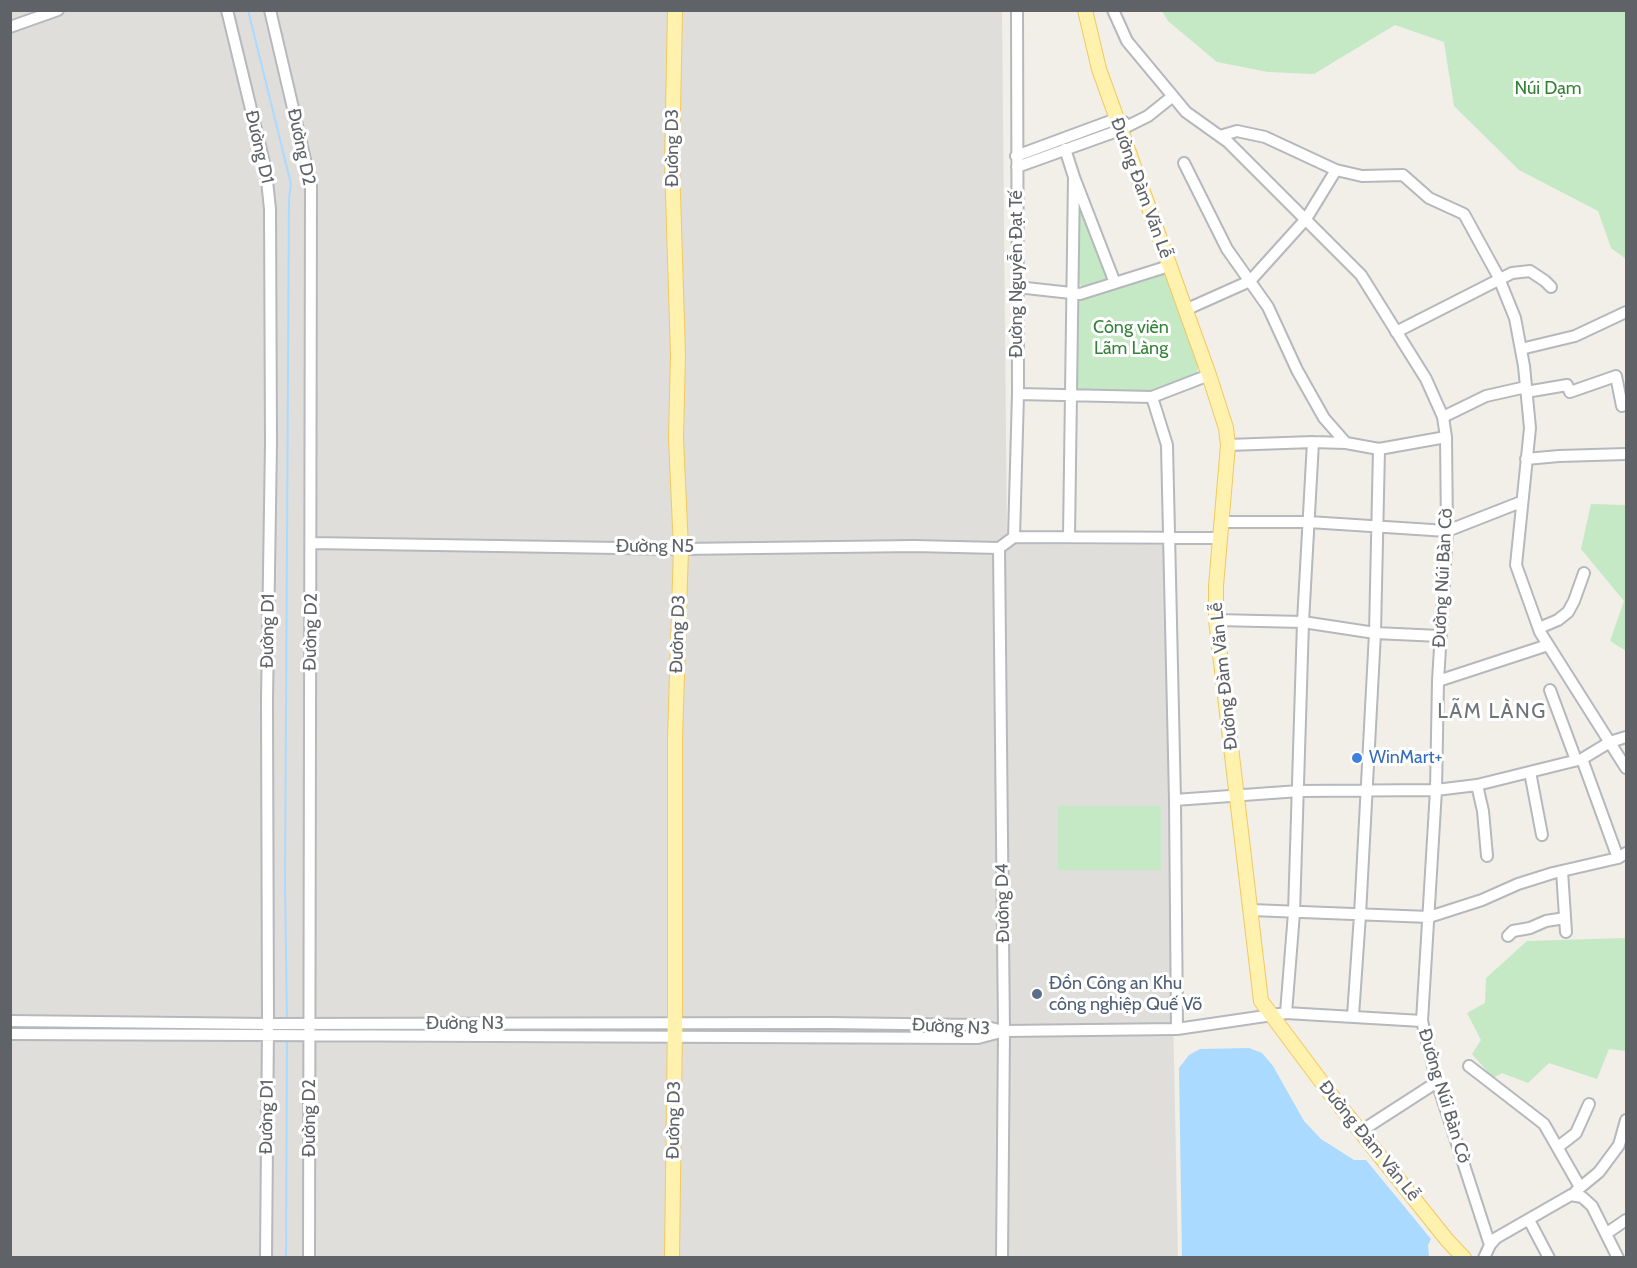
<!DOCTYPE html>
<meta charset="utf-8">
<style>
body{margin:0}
#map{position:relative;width:1637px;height:1268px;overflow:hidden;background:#f1efe8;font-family:Cabin,sans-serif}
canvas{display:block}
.frame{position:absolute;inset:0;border:12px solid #5f6368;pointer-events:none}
</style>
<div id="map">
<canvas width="1637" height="1268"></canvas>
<div class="frame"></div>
</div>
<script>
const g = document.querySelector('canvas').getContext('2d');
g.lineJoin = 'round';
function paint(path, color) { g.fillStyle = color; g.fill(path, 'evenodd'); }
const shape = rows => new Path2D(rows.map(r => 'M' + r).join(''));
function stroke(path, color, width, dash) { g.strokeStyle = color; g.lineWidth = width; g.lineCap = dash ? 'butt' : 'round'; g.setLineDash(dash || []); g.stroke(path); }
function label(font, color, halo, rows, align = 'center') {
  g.font = font + ' Cabin,sans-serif'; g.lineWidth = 6; g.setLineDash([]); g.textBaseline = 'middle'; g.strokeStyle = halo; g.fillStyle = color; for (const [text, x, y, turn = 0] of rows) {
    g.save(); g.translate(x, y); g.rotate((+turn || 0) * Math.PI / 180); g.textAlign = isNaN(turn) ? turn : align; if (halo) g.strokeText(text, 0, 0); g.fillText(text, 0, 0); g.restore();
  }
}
const industrial = shape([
 [10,11,1002,11,1007,544,1171,545,1173,1011,1178,1257,11,1257]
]);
const green = shape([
 [1162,11,1626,11,1626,259,1611,248,1598,211,1519,170,1454,106,1444,42,1395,25,1314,74,1268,72,1217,62,1168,21],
 [1079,210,1083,210,1108,278,1107,280,1085,288,1079,284,1077,279,1077,211],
 [1159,272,1167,276,1198,366,1197,375,1152,392,1081,391,1078,389,1075,386,1076,300],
 [1591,504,1626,505,1626,651,1610,641,1624,601,1581,549],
 [1058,806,1161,806,1161,870,1058,870],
 [1626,938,1626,1051,1609,1049,1597,1079,1549,1063,1528,1083,1502,1073,1493,1078,1472,1054,1481,1040,1467,1013,1485,1003,1486,978,1527,941],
 [82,1026,225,1028,225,1029,169,1031,84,1029]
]);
const water = shape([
 [1249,1048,1262,1053,1273,1066,1304,1121,1321,1139,1354,1160,1366,1160,1431,1239,1428,1245,1429,1257,1182,1257,1179,1068,1189,1055,1200,1049]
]);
const stream = shape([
 [248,10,291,184,289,198,285,883,287,1021],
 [286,1258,287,1038]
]);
const minor = shape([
 [227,10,266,171,270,209,271,443,267,700,268,1024,266,1258],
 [270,10,311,185,309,1258],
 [1113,10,1127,41,1186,112,1228,142,1361,275,1426,379,1443,417,1446,437,1447,531,1438,681,1436,790,1422,1021,1437,1082,1490,1245,1484,1258],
 [10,27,58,10],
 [1220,136,1237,131,1265,137,1336,170,1362,176,1403,175,1429,198,1464,214,1498,276,1515,318,1524,366,1530,428,1516,565,1540,632,1626,768],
 [1065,149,1074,177,1115,283],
 [1016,156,1116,119,1124,122],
 [1184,163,1227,249,1268,307,1297,370,1324,418,1346,443],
 [1017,167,1120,130,1148,116,1173,96],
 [1017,287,1080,294,1169,266],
 [1185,310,1250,281,1306,219,1336,170],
 [1396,332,1512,273,1530,271,1545,281,1551,287],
 [1521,349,1575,336,1626,312],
 [1526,392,1567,385,1570,392,1616,376,1622,406],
 [1018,394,1152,397,1209,375],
 [1152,397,1167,445,1175,800,1177,1029],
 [1443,417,1486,396,1526,387],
 [1228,445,1313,442,1346,443,1379,449,1446,437],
 [1526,459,1559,456,1626,454],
 [1223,522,1309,522,1447,531,1521,502],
 [1014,537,1018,394,1017,10],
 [1069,537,1074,177],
 [312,543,681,549,914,546,999,548],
 [999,548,1004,1031,1002,1258],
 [999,548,1014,537,1221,538],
 [1216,620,1303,622,1375,633,1440,636],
 [1539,628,1558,620,1568,612,1574,601,1584,573],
 [1438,681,1548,645],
 [1550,690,1576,760],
 [1582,759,1618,858],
 [1530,772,1542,835],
 [1477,785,1483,811,1487,856],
 [1175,800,1299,791,1436,790,1477,785,1582,759,1610,742,1626,737],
 [1562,871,1566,932],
 [1251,910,1429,917,1482,900,1518,884,1553,873,1618,858,1626,853],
 [1508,936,1513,931,1530,928,1546,921,1565,918],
 [1286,1013,1294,913,1303,622,1313,442],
 [1353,1016,1360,915,1375,633,1379,449],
 [10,1021,268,1024,829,1023,978,1025,1004,1031,1177,1029,1286,1013,1422,1021],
 [10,1034,978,1038,1001,1032],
 [1469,1066,1544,1124,1580,1187],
 [1361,1131,1437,1082],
 [1558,1147,1576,1133,1589,1104],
 [1576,1191,1599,1172,1619,1145,1626,1120],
 [1529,1220,1549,1258],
 [1607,1233,1626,1220],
 [1490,1245,1496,1238,1571,1195,1582,1197,1592,1206,1618,1258]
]);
const major = shape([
 [1085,10,1099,69,1209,375,1226,428,1228,445,1216,586,1216,620,1261,1001,1332,1096,1447,1240,1464,1258],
 [672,1258,675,1022,675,738,681,549,676,438,678,355,672,162,675,10]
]);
const markers = [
 [1357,758,6,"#3f7fe0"],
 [1037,994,6,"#5c6f8a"]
];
const parkNames = [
 ["Núi Dạm",1548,89],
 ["Công viên",1131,328],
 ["Lãm Làng",1131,349]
];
const streetNames = [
 ["Đường D1",259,147,77],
 ["Đường D2",301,147,78],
 ["Đường D3",673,148,-90],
 ["Đường Đàm Văn Lễ",1141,188,70],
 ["Đường Nguyễn Đạt Tế",1017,274,-90],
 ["Đường N5",655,547],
 ["Đường Núi Bàn Cờ",1443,578,-87],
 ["Đường D1",268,631,-89],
 ["Đường D2",311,632,-89],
 ["Đường D3",678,634,-88],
 ["Đường Đàm Văn Lễ",1224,676,-96],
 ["Đường D4",1003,903,-91],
 ["Đường N3",465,1024],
 ["Đường N3",951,1027,3],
 ["Đường Núi Bàn Cờ",1444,1096,73],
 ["Đường D1",267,1117,-89],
 ["Đường D2",310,1118,-90],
 ["Đường D3",674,1120,-89],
 ["Đường Đàm Văn Lễ",1369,1141,51]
];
const shopNames = [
 ["WinMart+",1369,758]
];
const serviceNames = [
 ["Đồn Công an Khu",1049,984],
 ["công nghiệp Quế Võ",1049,1005]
];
const quarterNames = [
 ["LÃM LÀNG",1492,712]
];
paint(industrial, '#e0deda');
paint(green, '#c5e8c5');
paint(water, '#aadaff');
stroke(stream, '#aadaff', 2);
stroke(minor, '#b5b8bc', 14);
stroke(major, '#f2c960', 16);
stroke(minor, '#fff', 10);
stroke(major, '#fff2af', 14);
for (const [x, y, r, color] of markers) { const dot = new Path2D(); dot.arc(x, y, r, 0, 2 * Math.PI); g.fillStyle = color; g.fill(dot); stroke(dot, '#fff', 2); }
label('18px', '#348238', '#fff', parkNames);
label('18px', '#5f6368', '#fff', streetNames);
label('18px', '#366cbe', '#fff', shopNames, 'left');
label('18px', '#4e5e75', '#fff', serviceNames, 'left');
g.letterSpacing = '1.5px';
label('21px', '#70757a', '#fff', quarterNames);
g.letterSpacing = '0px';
</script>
